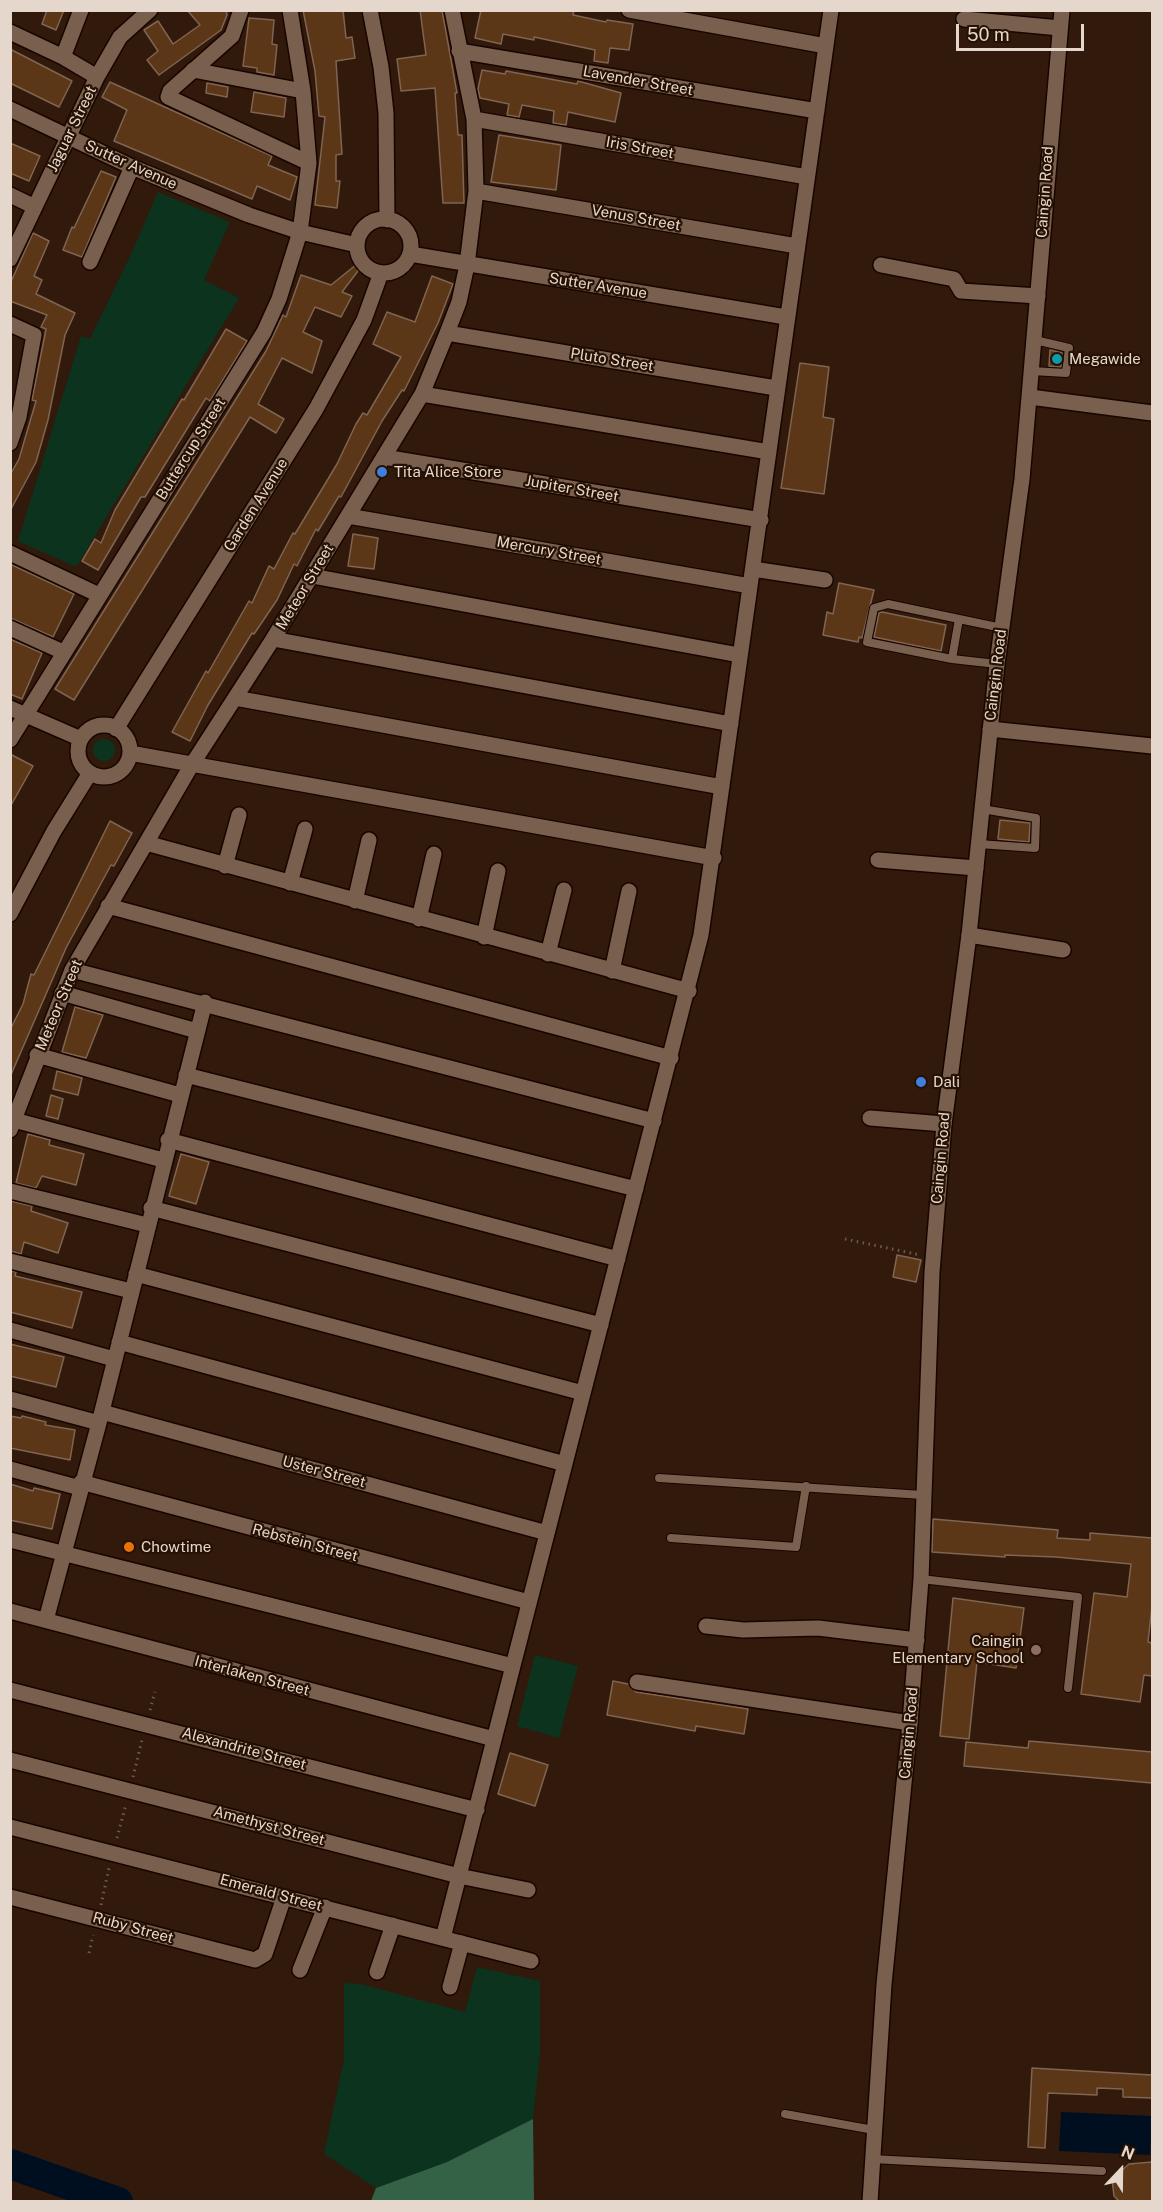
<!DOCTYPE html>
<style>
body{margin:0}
#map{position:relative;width:1163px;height:2212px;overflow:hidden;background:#311a0b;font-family:"Public Sans",sans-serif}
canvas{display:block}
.frame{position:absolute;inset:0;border:12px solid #e6d7cd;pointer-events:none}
.north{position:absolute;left:1091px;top:2140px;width:60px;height:60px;-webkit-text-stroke:4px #261103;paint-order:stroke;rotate:22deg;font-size:16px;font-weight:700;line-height:24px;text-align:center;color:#e6d7cd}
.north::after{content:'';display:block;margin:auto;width:21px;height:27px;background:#e6d7cd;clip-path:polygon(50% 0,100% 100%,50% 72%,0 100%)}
.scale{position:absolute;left:956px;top:24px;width:128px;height:27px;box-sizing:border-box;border:3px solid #e6d7cd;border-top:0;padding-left:8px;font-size:18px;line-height:21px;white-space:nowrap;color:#e6d7cd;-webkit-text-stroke:4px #261103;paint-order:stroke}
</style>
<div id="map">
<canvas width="1163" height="2212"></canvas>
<div class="frame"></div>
<div class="north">N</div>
<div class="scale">50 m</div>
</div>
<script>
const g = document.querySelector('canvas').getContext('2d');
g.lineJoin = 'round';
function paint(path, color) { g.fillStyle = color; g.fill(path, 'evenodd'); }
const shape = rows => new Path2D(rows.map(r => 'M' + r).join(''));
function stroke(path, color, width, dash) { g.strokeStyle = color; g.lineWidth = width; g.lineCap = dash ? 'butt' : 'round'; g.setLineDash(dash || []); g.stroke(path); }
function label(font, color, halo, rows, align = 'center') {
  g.font = font + ' "Public Sans",sans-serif'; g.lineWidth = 4.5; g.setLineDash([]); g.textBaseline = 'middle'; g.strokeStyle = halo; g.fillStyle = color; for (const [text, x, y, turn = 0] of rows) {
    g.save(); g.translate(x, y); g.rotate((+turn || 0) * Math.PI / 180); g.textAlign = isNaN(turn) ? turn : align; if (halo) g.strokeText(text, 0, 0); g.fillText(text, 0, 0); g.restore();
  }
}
const green = shape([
 [158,192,230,222,204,280,239,298,76,567,18,541,81,336,90,339,132,252],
 '93 750a11 11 0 1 1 22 0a11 11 0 1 1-22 0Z',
 [535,1655,578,1666,559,1738,517,1726],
 [477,1967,540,1981,540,2053,533,2119,447,2162,376,2188,324,2154,344,2059,344,1983,361,1984,465,2012]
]);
const forest = shape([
 [533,2119,534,2201,371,2201,376,2188,447,2162]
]);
const water = shape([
 [1061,2112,1152,2116,1150,2155,1059,2151]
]);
const river = shape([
 [10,2164,118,2202]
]);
const building = shape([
 [47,10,64,10,56,30,42,24,47,10],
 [187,10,226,10,227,15,221,30,159,75,147,60,158,51,144,30,158,21,173,44,200,25,187,10],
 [303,10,343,10,346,38,352,37,355,58,336,61,342,154,336,155,336,181,340,181,337,208,315,205,325,117,319,116,315,71,303,10],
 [420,10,442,10,457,93,455,93,458,135,462,135,464,203,443,203,435,88,401,91,397,59,426,55,420,10],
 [481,10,574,10,573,15,606,22,607,20,633,24,629,50,610,48,608,63,594,61,595,50,534,37,534,40,503,34,501,44,475,38,481,10],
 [249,18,274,20,272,44,277,45,274,75,257,72,257,68,243,66,249,18],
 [10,49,72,81,59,107,10,83,10,49],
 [482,70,505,74,506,71,577,84,578,81,621,93,615,122,568,112,566,125,553,123,554,111,522,105,519,117,507,115,509,104,480,98,478,89,482,70],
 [110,82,272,156,268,165,297,177,290,200,257,186,252,199,114,141,127,110,102,97,110,82],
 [207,83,228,87,227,97,206,93,207,83],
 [254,92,286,98,284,117,251,112,254,92],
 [499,135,561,145,556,190,491,182,499,135],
 [10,143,40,156,29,181,10,173,10,143],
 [101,171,116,177,82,257,63,250,72,227,74,228,101,171],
 [33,233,49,241,34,276,42,280,36,294,75,313,65,335,48,420,36,462,10,511,10,475,19,459,36,401,32,400,46,329,41,327,47,315,10,301,10,284,33,233],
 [357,264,361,267,342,292,352,296,341,317,315,307,303,332,322,341,312,373,282,358,258,404,284,419,276,433,250,417,74,700,55,689,266,351,283,315,286,317,301,275,331,285,357,264],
 [432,276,453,284,438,323,404,391,402,390,382,421,341,497,339,496,318,531,316,529,297,566,294,564,277,600,254,634,252,633,208,705,190,741,172,732,206,671,208,673,249,601,252,603,269,566,274,569,293,533,295,534,337,464,356,424,363,413,367,415,401,357,373,344,387,312,415,322,432,276],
 [226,329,247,341,210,401,206,398,145,497,141,497,98,570,82,561,95,539,101,543,115,510,145,460,182,399,184,400,226,329],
 [1050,350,1062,353,1061,367,1049,366,1050,350],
 [800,363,829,367,823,417,834,419,824,494,781,488,800,363],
 [353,534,378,538,374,569,348,566,353,534],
 [10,564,74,594,53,637,10,618,10,564],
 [839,583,874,590,862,638,859,637,858,642,823,635,827,612,833,614,839,583],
 [882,612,946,625,941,651,874,637,879,613,882,612],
 [10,639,42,653,22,699,10,694,10,639],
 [10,754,33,766,10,807,10,754],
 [1000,820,1030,823,1029,842,998,839,1000,820],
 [110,821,132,833,114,866,111,865,66,948,10,1077,10,1030,23,1004,31,974,34,975,110,821],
 [75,1007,103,1015,86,1058,62,1052,75,1007],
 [57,1071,82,1078,78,1095,53,1089,57,1071],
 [51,1095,63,1099,58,1119,46,1116,51,1095],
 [28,1134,50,1140,49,1145,84,1154,76,1185,42,1176,36,1188,16,1183,28,1134],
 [181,1154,209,1162,196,1204,169,1196,181,1154],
 [11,1201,32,1206,31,1211,68,1223,58,1253,24,1242,21,1254,10,1251,11,1201],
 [897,1255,921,1260,916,1282,893,1277,897,1255],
 [10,1271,16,1272,15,1276,82,1292,72,1328,10,1312,10,1271],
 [10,1344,64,1357,56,1387,10,1376,10,1344],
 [10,1416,21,1418,22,1416,46,1422,45,1425,75,1430,70,1460,10,1448,10,1416],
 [10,1484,33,1491,34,1488,60,1494,52,1529,10,1520,10,1484],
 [933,1519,1058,1530,1057,1538,1090,1540,1090,1533,1152,1538,1152,1606,1148,1642,1152,1643,1152,1676,1144,1675,1140,1702,1081,1694,1094,1593,1127,1597,1131,1564,1056,1557,1005,1555,1005,1557,932,1552,933,1519],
 [953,1598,1024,1608,1016,1668,977,1662,969,1739,940,1736,953,1598],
 [613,1681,628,1684,636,1692,748,1709,744,1734,696,1726,695,1731,607,1715,613,1681],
 [1029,1741,1152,1752,1152,1783,964,1766,966,1742,1028,1748,1029,1741],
 [510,1753,548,1765,535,1806,498,1794,510,1753],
 [1032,2068,1152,2075,1152,2098,1123,2097,1123,2089,1097,2088,1097,2095,1048,2093,1045,2148,1028,2147,1032,2068],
 [1152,2162,1152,2202,1120,2202,1114,2196,1112,2179,1129,2164,1152,2162]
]);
const path = shape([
 [845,1239,920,1255],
 [150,1710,155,1692],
 [133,1777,142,1740],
 [117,1838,126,1804],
 [101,1905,109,1868],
 [89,1953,93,1935]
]);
const service = shape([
 [1032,371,1066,373,1069,348,1035,340],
 [959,619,952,659,867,642,874,608,888,604,959,619,1002,628],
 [952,659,997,664],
 [979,844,1035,848,1036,818,982,809],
 [659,1478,923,1495],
 [671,1538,796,1547,806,1486],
 [921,1579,1078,1597,1068,1688],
 [785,2114,874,2130],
 [872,2159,1102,2171]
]);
const minor = shape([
 [241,10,232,36,170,91,168,97,309,163],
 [370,10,381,67,386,113,387,220],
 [629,10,826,46],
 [964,19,1060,28],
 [10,32,63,57,97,77],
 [459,51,817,111],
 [63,57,81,10],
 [193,70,303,91],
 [10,109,132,167,249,215,300,232,357,245],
 [474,119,807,177],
 [476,191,797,246],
 [10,195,35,207],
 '357 246a27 27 0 1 1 54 0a27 27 0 1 1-54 0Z',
 [410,254,786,317],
 [10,259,97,77,120,37,150,10],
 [90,262,132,167],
 [881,265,954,279,961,291,1038,296],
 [10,324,34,335,19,417,10,443],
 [447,333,776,388],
 [422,394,769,452],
 [1030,397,1152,413],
 [384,457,761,520],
 [348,516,750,586],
 [10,553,99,595],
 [753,569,825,580],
 [312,576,739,655],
 [10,628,63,652],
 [273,639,731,724],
 [235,698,722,787],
 [10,708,81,739],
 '78 751a26 26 0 1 1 52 0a26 26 0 1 1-52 0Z',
 [116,729,316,409,364,320,381,273],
 [990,729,1152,746],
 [10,740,264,332,279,299,300,232,309,163,303,91,290,10],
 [130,753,714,858],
 [146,843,689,991],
 [878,860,976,868],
 [225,866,239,815],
 [290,883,305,829],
 [355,901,369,840],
 [108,906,671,1058],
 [10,914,54,831,90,773],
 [419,919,434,854],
 [969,935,1063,950],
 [484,937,498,871],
 [548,954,564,890],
 [72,970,654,1121],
 [612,971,629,891],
 [62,993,197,1031],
 [37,1055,180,1095],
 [186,1075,636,1189],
 [870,1118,944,1124],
 [14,1120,163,1160],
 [10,1130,72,970,191,766,273,639,422,394,447,333,459,302,467,265,476,191,474,119,452,10],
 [168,1140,618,1259],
 [10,1191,147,1225],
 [151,1208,601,1325],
 [10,1261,131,1291],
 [136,1274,583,1393],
 [10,1330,114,1359],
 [119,1342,565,1464],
 [10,1399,99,1423],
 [102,1412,547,1533],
 [10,1469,80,1488],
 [81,1482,529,1602],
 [10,1540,513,1666],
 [10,1611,494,1739],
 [46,1620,99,1423,205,1002],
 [706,1626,743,1630,818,1628,917,1640],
 [637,1682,910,1723],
 [10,1690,477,1810],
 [10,1760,459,1876,528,1890],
 [10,1827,531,1961],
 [10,1897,255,1960,265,1954,284,1897],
 [443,1938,701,935,831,10],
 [300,1970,325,1907],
 [377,1972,393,1925],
 [450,1987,462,1943]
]);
const tertiary = shape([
 [870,2202,884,1984,910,1723,921,1579,932,1272,944,1124,969,935,997,664,1022,479,1062,10]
]);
const markers = [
 [1057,359,6,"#0f9aa8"],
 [382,472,6,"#3f7fe0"],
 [921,1082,6,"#3f7fe0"],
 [129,1547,6,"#e8710a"],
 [1036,1650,6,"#8d6e63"]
];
const streetNames = [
 ["Lavender Street",638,81,10],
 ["Jaguar Street",72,129,-64],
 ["Iris Street",640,148,10],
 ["Sutter Avenue",131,165,24],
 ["Caingin Road",1045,192,-86],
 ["Venus Street",636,218,10],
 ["Sutter Avenue",598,286,9],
 ["Pluto Street",612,360,9],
 ["Buttercup Street",191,449,-58],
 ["Jupiter Street",572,489,10],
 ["Garden Avenue",256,505,-58],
 ["Mercury Street",549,551,10],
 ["Meteor Street",305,587,-59],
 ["Caingin Road",996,675,-83],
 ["Meteor Street",59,1005,-67],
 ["Caingin Road",941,1158,-85],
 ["Uster Street",324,1472,15],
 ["Rebstein Street",305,1543,15],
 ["Interlaken Street",252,1676,15],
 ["Caingin Road",909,1733,-85],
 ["Alexandrite Street",244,1749,15],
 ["Amethyst Street",269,1826,15],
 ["Emerald Street",271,1893,15],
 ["Ruby Street",133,1928,15]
];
const poiNames = [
 ["Megawide",1069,359],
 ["Tita Alice Store",394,472],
 ["Dali",933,1082],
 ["Chowtime",141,1547],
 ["Caingin",1024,1641,"right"],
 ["Elementary School",1024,1658,"right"]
];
paint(green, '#0b331d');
paint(forest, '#346246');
paint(water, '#000f1f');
stroke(river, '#000f1f', 30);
paint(building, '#5b3617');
stroke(building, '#7f6552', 1.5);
stroke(service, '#180500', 10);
stroke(minor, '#180500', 18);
stroke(tertiary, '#180500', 18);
stroke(path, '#6f5b4d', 3, [1.5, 4.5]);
stroke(service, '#795f4d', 8);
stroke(minor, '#795f4d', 15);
stroke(tertiary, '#795f4d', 15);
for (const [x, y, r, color] of markers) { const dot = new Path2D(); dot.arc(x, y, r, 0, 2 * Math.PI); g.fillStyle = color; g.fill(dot); stroke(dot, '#261103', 2); }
label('15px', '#e6d7cd', '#261103', streetNames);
label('15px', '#e6d7cd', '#261103', poiNames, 'left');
</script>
